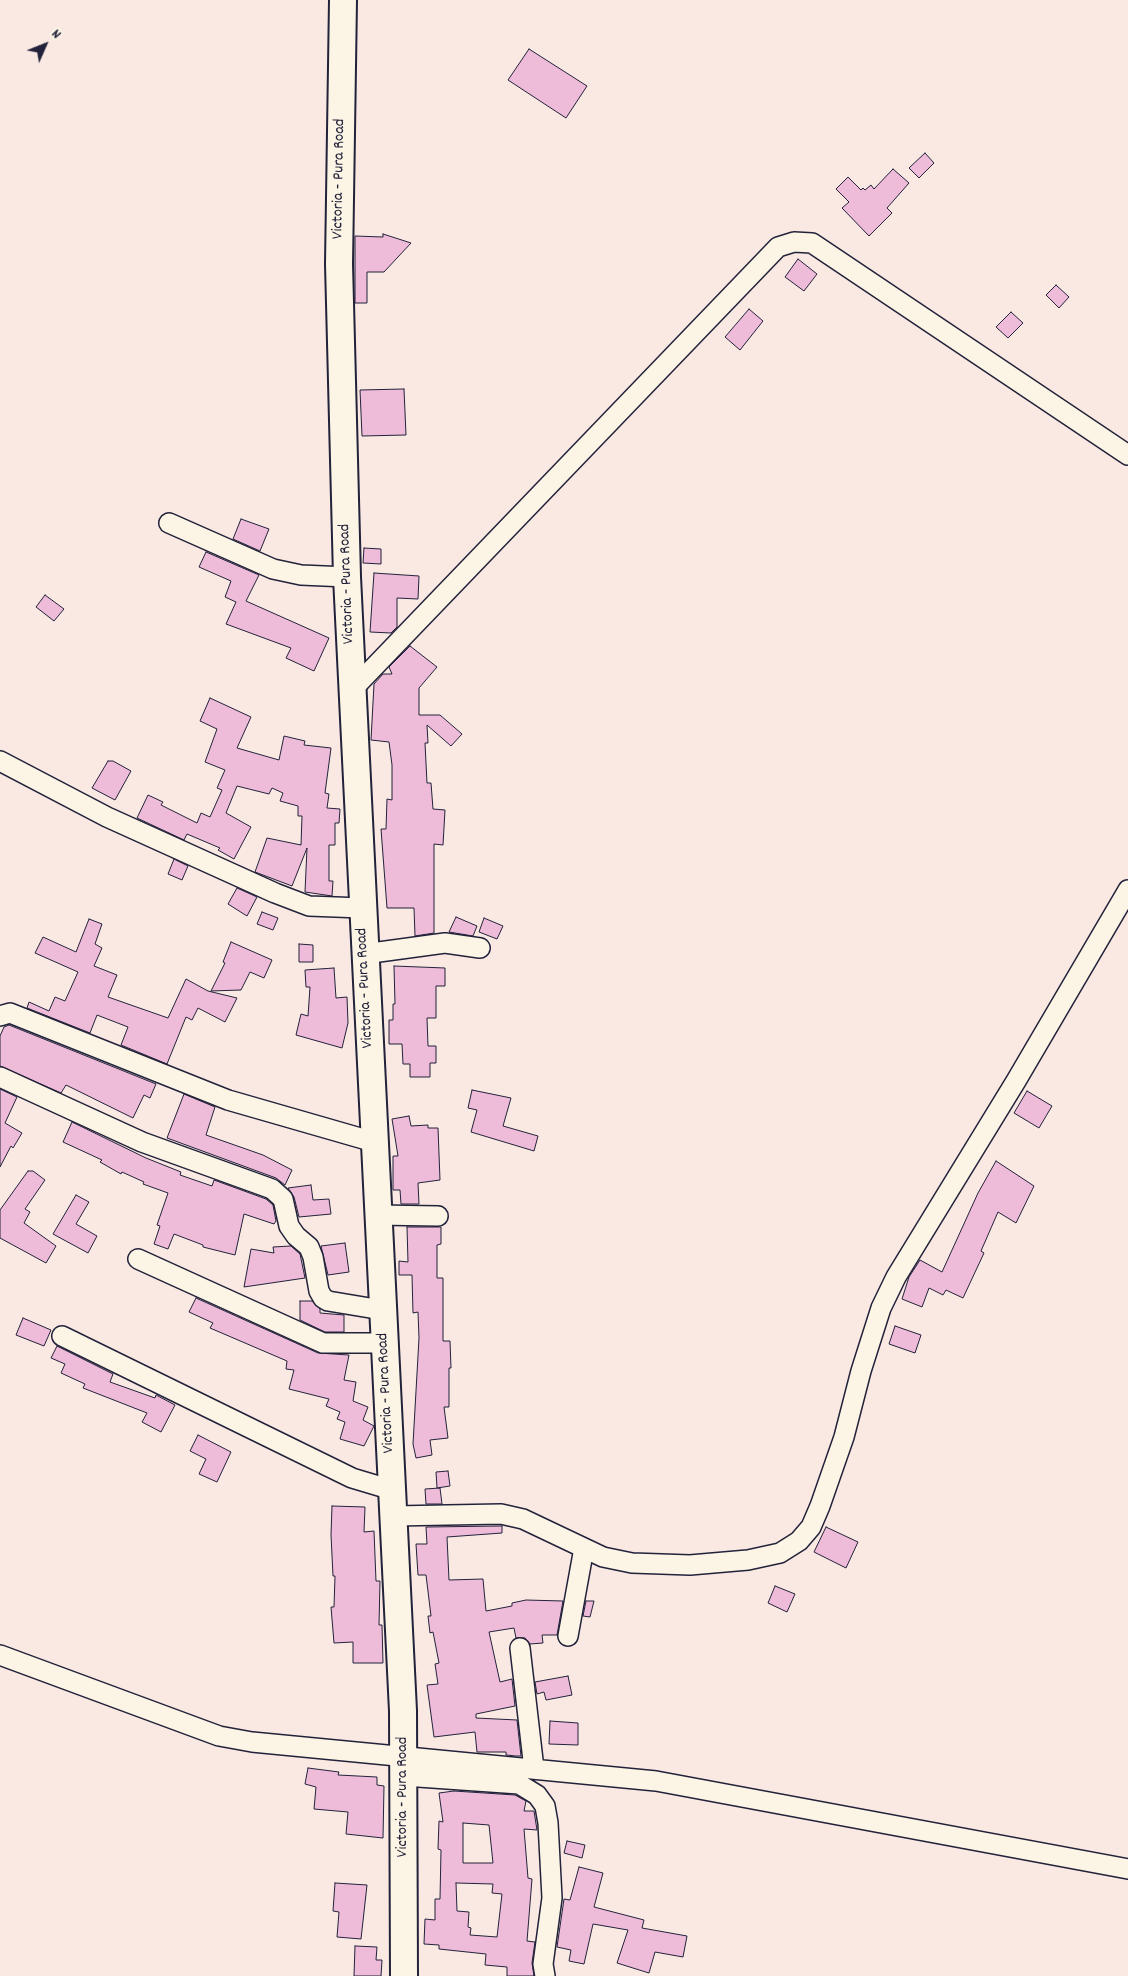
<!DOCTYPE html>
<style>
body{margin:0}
#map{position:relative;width:1128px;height:1976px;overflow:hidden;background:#f9e9e2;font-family:Dekko,sans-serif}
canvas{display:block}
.north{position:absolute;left:20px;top:20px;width:50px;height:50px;-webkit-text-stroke:4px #fcf5e5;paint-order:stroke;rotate:46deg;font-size:14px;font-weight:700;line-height:20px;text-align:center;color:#22223b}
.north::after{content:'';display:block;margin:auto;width:18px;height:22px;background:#22223b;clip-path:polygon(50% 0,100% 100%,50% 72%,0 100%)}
</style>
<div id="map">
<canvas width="1128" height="1976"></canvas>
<div class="north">N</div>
</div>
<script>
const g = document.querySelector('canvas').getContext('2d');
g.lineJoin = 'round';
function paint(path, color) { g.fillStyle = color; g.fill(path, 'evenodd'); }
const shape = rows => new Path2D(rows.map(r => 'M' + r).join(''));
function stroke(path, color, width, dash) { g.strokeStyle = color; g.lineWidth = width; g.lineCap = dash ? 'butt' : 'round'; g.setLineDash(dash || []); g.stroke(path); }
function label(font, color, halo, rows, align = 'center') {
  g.font = font + ' Dekko,sans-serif'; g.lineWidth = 4; g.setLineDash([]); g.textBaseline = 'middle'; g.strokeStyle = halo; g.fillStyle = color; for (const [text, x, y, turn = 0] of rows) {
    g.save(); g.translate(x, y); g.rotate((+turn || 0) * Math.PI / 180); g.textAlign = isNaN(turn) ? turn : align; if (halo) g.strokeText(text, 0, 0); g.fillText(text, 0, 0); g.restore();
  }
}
const building = shape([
 [529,49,587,86,566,118,508,80,529,49],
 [925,153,934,163,919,178,909,168,925,153],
 [893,169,909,183,887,208,892,213,869,236,842,208,849,202,836,189,848,177,861,190,863,188,865,190,871,185,874,189,893,169],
 [383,234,411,243,384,272,367,272,367,303,355,303,355,236,383,237,383,234],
 [798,259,817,274,804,291,785,277,798,259],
 [1056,285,1069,297,1059,308,1046,295,1056,285],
 [749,309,763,321,740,350,725,337,749,309],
 [1011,312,1023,323,1008,338,996,327,1011,312],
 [404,389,406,435,362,436,360,390,404,389],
 [241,519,269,529,260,551,233,539,241,519],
 [364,548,381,549,381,564,363,563,364,548],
 [206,552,259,575,246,601,329,638,314,671,286,658,291,648,226,624,236,602,225,597,231,581,199,567,206,552],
 [374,573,419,576,418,599,397,598,397,627,391,633,370,632,374,573],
 [45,595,64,609,54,621,36,607,45,595],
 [410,646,437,667,419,688,419,715,440,715,462,734,451,746,427,725,428,743,425,743,427,783,431,783,433,809,445,810,443,845,434,844,434,933,415,936,414,908,387,908,381,829,386,829,387,799,392,800,392,765,389,742,371,740,374,684,383,674,392,674,389,667,410,646],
 [210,698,251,717,237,748,279,760,284,736,305,741,304,745,331,748,325,793,329,794,327,808,340,809,339,823,335,823,335,845,329,845,329,881,333,881,332,896,305,892,307,848,292,886,255,872,267,838,301,845,302,816,298,816,298,806,280,801,283,793,272,788,269,794,237,786,226,813,251,827,234,859,218,850,220,848,187,834,184,840,137,818,148,795,163,802,161,805,197,823,201,813,210,817,222,790,217,788,225,770,205,762,217,729,200,721,210,698],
 [108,761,113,761,131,771,115,800,92,788,108,761],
 [174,859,188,866,182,880,168,874,174,859],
 [237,888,257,897,247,916,228,904,237,888],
 [262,912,278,918,273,930,257,924,262,912],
 [456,917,477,926,473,936,449,932,456,917],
 [484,918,503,926,497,939,479,932,484,918],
 [89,919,102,924,95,944,102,948,94,966,117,975,108,997,168,1018,186,979,208,991,237,998,225,1022,198,1008,192,1020,186,1017,167,1064,121,1045,128,1027,97,1015,90,1033,27,1008,29,1002,49,1011,55,997,65,1001,78,972,35,953,43,937,76,952,89,919],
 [231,942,272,960,264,978,250,972,241,990,211,991,225,963,223,962,231,942],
 [299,944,313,945,313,962,299,962,299,944],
 [394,966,445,968,445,986,436,986,436,1018,427,1018,428,1046,436,1046,436,1063,430,1063,430,1077,410,1077,410,1064,403,1064,402,1044,389,1044,389,1020,393,1020,393,1004,395,1004,394,966],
 [334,968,336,998,347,997,348,1023,342,1048,296,1035,301,1014,308,1016,310,987,306,987,305,970,334,968],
 [9,1025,156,1084,150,1098,144,1095,133,1118,66,1085,61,1093,0,1066,0,1036,4,1027,9,1025],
 [0,1089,17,1097,5,1123,22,1133,13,1148,11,1146,0,1167,0,1089],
 [472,1090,511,1098,503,1126,538,1136,534,1151,471,1132,477,1110,468,1108,472,1090],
 [1027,1091,1052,1106,1039,1128,1014,1113,1027,1091],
 [184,1094,215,1107,206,1135,263,1155,292,1170,285,1185,276,1178,167,1138,184,1094],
 [409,1116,411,1126,428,1125,428,1128,438,1128,440,1180,418,1183,419,1204,401,1204,400,1190,393,1190,393,1156,398,1156,392,1119,409,1116],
 [72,1122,146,1158,181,1172,180,1175,212,1186,214,1180,266,1199,273,1205,276,1221,274,1224,244,1214,235,1255,203,1247,203,1245,174,1234,168,1249,154,1244,160,1226,157,1225,168,1193,143,1184,144,1182,122,1172,121,1174,100,1162,102,1160,63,1142,72,1122],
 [996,1161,1034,1186,1016,1223,998,1212,981,1251,984,1253,963,1298,946,1290,943,1295,929,1288,922,1307,902,1299,909,1277,920,1260,942,1272,978,1193,996,1161],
 [28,1171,33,1171,45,1180,25,1209,30,1212,24,1223,56,1246,46,1263,0,1238,0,1210,28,1171],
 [311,1185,313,1200,329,1199,331,1214,299,1217,294,1197,288,1188,311,1185],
 [76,1195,89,1202,76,1224,97,1236,88,1253,53,1234,76,1195],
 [407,1227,441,1227,441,1244,437,1245,437,1278,443,1278,443,1341,450,1341,451,1368,449,1368,449,1407,444,1407,448,1438,430,1440,432,1455,416,1458,413,1444,419,1338,418,1312,413,1313,412,1275,399,1275,399,1261,408,1262,407,1227],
 [345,1243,349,1272,328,1275,321,1246,345,1243],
 [291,1246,300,1254,305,1278,244,1287,251,1249,274,1253,273,1247,291,1246],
 [196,1298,318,1353,349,1355,344,1380,356,1382,353,1401,368,1407,363,1420,374,1426,364,1446,340,1439,345,1422,337,1419,340,1412,326,1406,329,1399,289,1389,294,1370,286,1369,287,1361,210,1328,213,1323,189,1312,196,1298],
 [300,1301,312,1301,320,1309,320,1313,344,1315,344,1332,325,1332,300,1320,300,1301],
 [23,1318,51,1330,44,1346,16,1335,23,1318],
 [895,1326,921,1335,915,1353,889,1344,895,1326],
 [57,1346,113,1374,110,1382,155,1398,156,1395,175,1405,161,1432,142,1422,147,1413,83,1388,85,1384,61,1373,65,1364,51,1358,57,1346],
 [198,1435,231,1452,217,1482,199,1474,206,1459,190,1451,198,1435],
 [448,1471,450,1486,437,1488,436,1472,448,1471],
 [440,1488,442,1504,426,1504,425,1489,440,1488],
 [332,1506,365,1507,364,1532,374,1531,376,1581,380,1581,379,1625,382,1625,383,1663,353,1663,353,1642,334,1643,331,1607,334,1607,335,1576,333,1576,331,1535,332,1506],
 [502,1526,502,1533,447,1537,449,1580,483,1579,486,1611,512,1606,512,1603,526,1600,563,1601,557,1635,542,1635,543,1643,530,1644,525,1638,516,1638,514,1628,489,1632,500,1682,512,1679,515,1706,476,1714,476,1718,517,1720,521,1756,516,1756,506,1755,506,1752,477,1752,475,1732,434,1737,427,1685,438,1684,435,1664,439,1663,433,1632,430,1633,428,1616,431,1616,426,1575,418,1575,416,1544,427,1544,426,1527,502,1526],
 [826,1527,858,1542,846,1568,814,1552,826,1527],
 [775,1586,795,1594,787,1612,768,1603,775,1586],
 [586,1601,594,1601,590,1617,583,1616,586,1601],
 [568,1676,572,1695,546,1700,544,1692,537,1694,535,1682,568,1676],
 [550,1721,578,1723,578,1745,549,1744,550,1721],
 [308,1768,339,1772,338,1775,377,1777,377,1785,384,1786,383,1838,346,1834,348,1812,314,1809,316,1787,305,1784,308,1768],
 [454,1791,515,1795,526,1801,524,1811,534,1811,537,1830,524,1829,528,1878,532,1879,527,1941,535,1942,532,1963,534,1976,507,1976,507,1967,485,1965,486,1954,439,1949,439,1945,424,1944,425,1919,435,1920,435,1899,440,1899,441,1850,438,1849,439,1821,443,1822,439,1793,454,1791],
 [463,1823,489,1825,493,1863,463,1863,463,1823],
 [456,1883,493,1884,492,1893,502,1894,497,1937,470,1935,471,1928,468,1927,469,1912,457,1911,456,1883],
 [567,1841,585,1845,582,1858,564,1853,567,1841],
 [579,1867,603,1873,594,1907,644,1920,642,1928,687,1936,683,1957,655,1952,649,1973,617,1963,628,1930,593,1924,584,1964,569,1961,571,1950,557,1947,564,1899,570,1900,579,1867],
 [335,1883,367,1885,361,1939,337,1937,339,1912,333,1911,335,1883],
 [355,1946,377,1947,376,1960,382,1960,381,1976,354,1976,355,1946]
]);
const minor = shape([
 [169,523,273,569,301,575,347,577],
 [351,691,778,247,794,242,812,243,1128,455],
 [0,761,107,817,275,893,309,906,362,908],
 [364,954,445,943,480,948],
 [0,1016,10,1013,228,1100,374,1142],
 [0,1077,142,1142,272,1189,283,1199,289,1226,296,1236,309,1247,313,1257,319,1291,323,1298,328,1301,382,1310],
 [377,1215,438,1216],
 [138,1259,323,1343,384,1343],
 [62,1336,352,1478,392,1490],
 [393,1516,501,1514,523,1519,603,1557,632,1563,690,1565,748,1560,780,1553,799,1541,811,1527,820,1506,844,1437,861,1371,881,1308,896,1277,1016,1081,1128,890],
 [568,1636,584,1548],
 [520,1648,534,1769],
 [0,1655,219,1736,252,1742,656,1781,1128,1869],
 [404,1776,519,1784,537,1795,545,1806,548,1823,552,1898,543,1964,545,1976]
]);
const secondary = shape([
 [343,0,339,264,347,577,403,1711,404,1976]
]);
const streetNames = [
 ["Victoria - Pura Road",340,179,-89],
 ["Victoria - Pura Road",348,584,-92],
 ["Victoria - Pura Road",366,988,-93],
 ["Victoria - Pura Road",387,1393,-93],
 ["Victoria - Pura Road",404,1797,-90]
];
paint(building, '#eebbd8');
stroke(building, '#22223b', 1);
stroke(minor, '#22223b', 22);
stroke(secondary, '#22223b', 30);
stroke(minor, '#fcf5e5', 19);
stroke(secondary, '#fcf5e5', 26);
label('16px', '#22223b', '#fcf5e5', streetNames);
</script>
